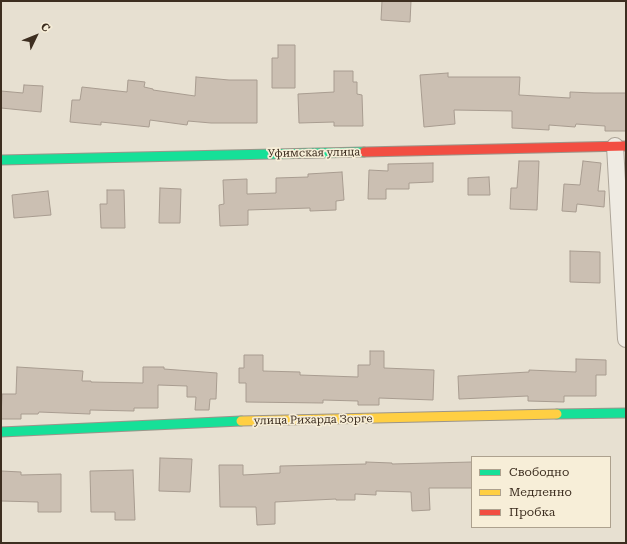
<!DOCTYPE html>
<meta charset="utf-8">
<style>
body{margin:0}
#map{position:relative;width:627px;height:544px;overflow:hidden;background:#e7e0d1;font-family:"Roboto Serif",serif}
canvas{display:block}
.frame{position:absolute;inset:0;border:2px solid #3d2e20;pointer-events:none}
.legend{position:absolute;left:471px;top:456px;width:140px;height:72px;box-sizing:border-box;background:#f7eed8;border:1px solid #ada18e;margin:0;padding:5px 7px;list-style:none;font-size:12px;color:#3d2e20}
.legend li{display:flex;align-items:center;gap:8px;height:20px}
.legend b{width:20px;border:1px solid #ada18e}
.north{position:absolute;left:16px;top:16px;width:40px;height:40px;-webkit-text-stroke:3px #f7eed8;paint-order:stroke;rotate:47deg;font-size:11px;font-weight:700;line-height:16px;text-align:center;color:#3d2e20}
.north::after{content:'';display:block;margin:auto;width:14px;height:18px;background:#3d2e20;clip-path:polygon(50% 0,100% 100%,50% 72%,0 100%)}
</style>
<div id="map">
<canvas width="627" height="544"></canvas>
<div class="frame"></div>
<ul class="legend">
<li><b style="height:5px;background:#16e098"></b>Свободно</li>
<li><b style="height:5px;background:#ffcf43"></b>Медленно</li>
<li><b style="height:5px;background:#f24e42"></b>Пробка</li>
</ul>
<div class="north">С</div>
</div>
<script>
const g = document.querySelector('canvas').getContext('2d');
g.lineJoin = 'round';
function paint(path, color) { g.fillStyle = color; g.fill(path, 'evenodd'); }
const shape = rows => new Path2D(rows.map(r => 'M' + r).join(''));
function stroke(path, color, width, dash) { g.strokeStyle = color; g.lineWidth = width; g.lineCap = dash ? 'butt' : 'round'; g.setLineDash(dash || []); g.stroke(path); }
function label(font, color, halo, rows, align = 'center') {
  g.font = font + ' "Roboto Serif",serif'; g.lineWidth = 3.5; g.setLineDash([]); g.textBaseline = 'middle'; g.strokeStyle = halo; g.fillStyle = color; for (const [text, x, y, turn = 0] of rows) {
    g.save(); g.translate(x, y); g.rotate((+turn || 0) * Math.PI / 180); g.textAlign = isNaN(turn) ? turn : align; if (halo) g.strokeText(text, 0, 0); g.fillText(text, 0, 0); g.restore();
  }
}
const building = shape([
 [382,1,411,1,410,22,381,20,382,1],
 [278,45,295,45,295,88,272,88,272,58,278,58,278,45],
 [334,71,353,71,353,82,357,82,357,94,362,95,363,126,334,126,334,122,299,123,298,94,334,92,334,71],
 [448,73,448,77,520,77,519,95,570,98,570,92,594,93,626,93,626,131,605,131,605,126,576,124,575,127,549,125,549,130,512,128,512,111,454,110,455,124,424,127,420,75,448,73],
 [196,77,229,80,257,80,257,123,211,123,188,121,187,125,150,120,149,127,101,122,101,125,70,122,72,100,80,100,82,87,127,92,128,80,145,82,144,87,153,89,153,90,195,96,196,77],
 [24,85,43,86,41,112,1,108,1,91,23,93,24,85],
 [519,161,539,161,537,210,510,209,511,188,517,188,519,161],
 [583,161,601,163,598,191,605,191,604,207,577,204,576,212,562,211,564,184,580,185,583,161],
 [433,163,433,182,409,183,409,189,386,189,386,199,368,199,369,170,388,171,388,164,433,163],
 [342,172,344,200,336,201,336,210,310,211,310,208,248,210,248,225,220,226,219,205,224,204,223,180,247,179,247,194,276,193,276,178,308,177,308,174,342,172],
 [489,177,490,195,468,195,468,178,489,177],
 [160,188,181,189,180,223,159,223,160,188],
 [107,190,124,190,125,228,101,228,100,204,107,204,107,190],
 [48,191,51,215,14,218,12,195,48,191],
 [570,251,600,252,600,283,570,282,570,251],
 [370,351,384,351,384,368,434,370,433,400,379,398,379,405,358,405,358,401,323,400,323,403,246,402,246,383,239,383,239,368,244,368,244,355,263,355,263,371,300,372,300,375,358,377,358,365,370,365,370,351],
 [576,359,606,360,606,375,596,375,596,396,564,396,564,402,528,401,528,396,459,399,458,376,529,372,529,370,576,372,576,359],
 [17,367,83,371,82,381,91,381,91,382,143,383,143,367,164,367,164,369,217,373,216,399,210,399,209,410,195,410,196,397,187,397,187,386,158,385,158,408,134,408,134,411,90,410,90,414,39,412,38,414,21,414,21,419,1,419,2,394,16,394,17,367],
 [160,458,192,459,190,492,159,491,160,458],
 [366,462,392,463,392,464,472,462,472,488,429,488,430,510,412,511,411,492,376,491,376,495,355,494,355,500,336,500,336,499,275,502,275,524,257,525,256,507,220,507,219,465,243,465,243,475,280,473,280,466,366,464,366,462],
 [133,470,135,520,115,520,115,512,91,512,90,471,133,470],
 [1,471,21,472,21,475,61,474,61,512,38,512,38,502,1,501,1,471]
]);
const street = shape([
 [615,146,626,339]
]);
const fast = shape([
 [1,160,364,152],
 [557,414,626,413],
 [1,432,241,421]
]);
const slow = shape([
 [241,421,557,414]
]);
const jam = shape([
 [364,152,626,146]
]);
const streetNames = [
 ["Уфимская улица",314,153,-1],
 ["улица Рихарда Зорге",313,420,-1]
];
paint(building, '#cbbfb2');
stroke(building, '#a89c90', 1);
stroke(street, '#ada599', 18);
stroke(fast, '#9c958a', 11);
stroke(slow, '#9c958a', 11);
stroke(jam, '#9c958a', 11);
stroke(street, '#efebe3', 16);
stroke(fast, '#16e098', 9);
stroke(slow, '#ffcf43', 9);
stroke(jam, '#f24e42', 9);
label('11px', '#3d2e20', '#f7eed8', streetNames);
</script>
